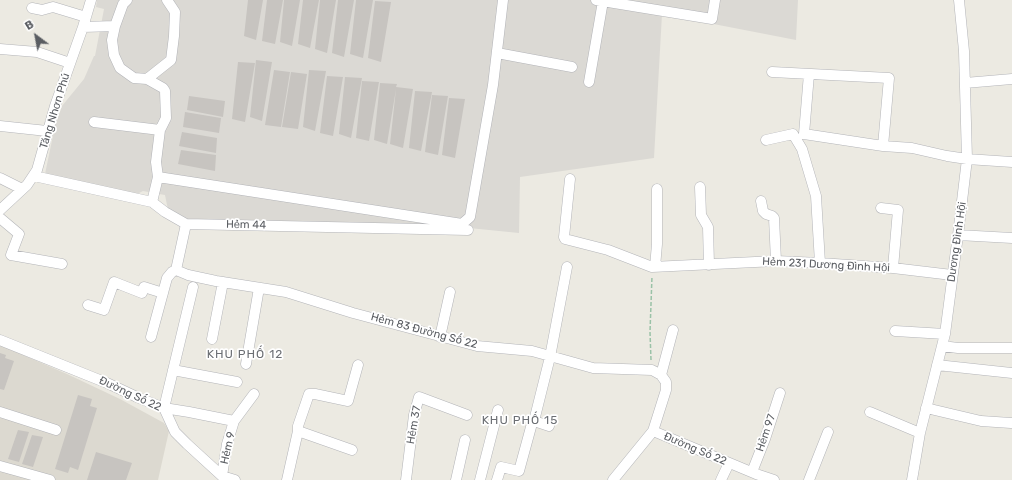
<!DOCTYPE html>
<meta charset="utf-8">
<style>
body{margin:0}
#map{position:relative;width:1012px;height:480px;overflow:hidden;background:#eceae2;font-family:Rubik,sans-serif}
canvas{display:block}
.north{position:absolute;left:16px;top:16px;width:40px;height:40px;-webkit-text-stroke:3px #fff;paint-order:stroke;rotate:328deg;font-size:11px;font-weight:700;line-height:16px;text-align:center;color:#5a5d62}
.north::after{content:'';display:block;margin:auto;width:14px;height:18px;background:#5a5d62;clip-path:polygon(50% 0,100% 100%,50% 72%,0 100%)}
</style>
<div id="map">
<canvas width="1012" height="480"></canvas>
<div class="north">B</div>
</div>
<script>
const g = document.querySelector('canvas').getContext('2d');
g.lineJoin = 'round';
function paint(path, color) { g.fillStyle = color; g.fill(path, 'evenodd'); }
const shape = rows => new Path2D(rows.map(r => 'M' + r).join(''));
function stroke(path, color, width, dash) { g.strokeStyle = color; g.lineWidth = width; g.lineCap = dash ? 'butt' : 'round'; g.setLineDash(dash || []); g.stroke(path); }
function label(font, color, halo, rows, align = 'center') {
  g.font = font + ' Rubik,sans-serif'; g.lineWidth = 3.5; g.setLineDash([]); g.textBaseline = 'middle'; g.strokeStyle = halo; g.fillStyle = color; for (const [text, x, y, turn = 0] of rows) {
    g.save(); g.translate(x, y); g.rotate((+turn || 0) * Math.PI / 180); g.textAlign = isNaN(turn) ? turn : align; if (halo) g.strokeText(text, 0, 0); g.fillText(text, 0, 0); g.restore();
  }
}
const industrial = shape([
 [97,0,798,0,796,40,662,14,654,158,520,177,519,233,469,228,189,222,168,210,165,195,143,191,137,194,45,174,55,126,62,106,84,79,94,56,95,56,104,9,96,7]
]);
const education = shape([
 [0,345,67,374,120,399,164,423,169,431,158,480,0,480]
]);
const building = shape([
 [248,0,263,0,256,40,244,36],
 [267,0,283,0,275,44,262,41],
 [284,0,300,0,292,46,280,42],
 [303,0,319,0,310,48,298,44],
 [320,0,336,0,327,53,315,49],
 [338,0,354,0,344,57,332,53],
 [356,0,373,0,363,58,350,54],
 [375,1,391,2,381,62,368,58],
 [256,60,272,62,262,121,250,117],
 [238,62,255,63,245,122,232,119],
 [274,70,290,72,281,127,265,125],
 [309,70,326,71,315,131,303,127],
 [291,72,307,74,298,129,282,127],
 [327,76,343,77,333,136,320,133],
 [345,77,362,78,351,138,339,134],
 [362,81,379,82,369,141,356,138],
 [380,83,397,84,396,87,413,89,403,148,390,144,396,89,387,144,374,140],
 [415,91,432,92,421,151,409,148],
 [432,95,448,96,438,155,425,152],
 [189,96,225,101,223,117,187,110],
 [449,98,465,99,455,158,442,155],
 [185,112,221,118,219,133,183,127],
 [182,132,217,138,216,153,179,146],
 [181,150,216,155,215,171,178,164],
 [0,353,6,355,5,358,14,361,4,390,0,389],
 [78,395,92,399,90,406,97,408,78,470,70,467,68,473,55,469],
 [18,430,29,432,19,462,8,459],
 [32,435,43,437,33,467,22,464],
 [96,452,132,463,126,480,87,480]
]);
const path = shape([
 [651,360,650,332,652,276]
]);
const minor = shape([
 [127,0,123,4,115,26,112,40,114,55,120,68,134,78,147,79,163,88,165,91,166,118,160,130,156,162,158,177,152,202],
 [596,0,712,19,715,0],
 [32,8,42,10,53,7,86,17],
 [83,27,115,26],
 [0,49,37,52,70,63],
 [497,53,572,67],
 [772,72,889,78,883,146],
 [809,74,804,134,883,146,912,148,947,156,967,159,1012,162],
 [147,79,171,60,174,36,175,12,167,0],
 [589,82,603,1],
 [965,83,1012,79],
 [94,122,160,130],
 [0,126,47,131],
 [766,140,793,134,802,149,816,196,820,263],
 [34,176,152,202,165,212,186,224,468,230],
 [158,177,462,224,470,217,493,85,503,0],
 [0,178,22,189],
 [570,179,564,237,565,239,608,250,652,267,776,261,820,263,893,268,952,275],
 [700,187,701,215,708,227,709,265],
 [761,201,763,211,766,214,772,216,774,218,776,261],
 [881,208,898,210,893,268],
 [0,210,27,185,37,170,55,106,83,27,91,0],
 [0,218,19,234,11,255,62,264],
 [186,224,176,270,188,275,216,281,286,292,353,313,477,346,532,351,593,368,652,370,661,375,666,382,666,390,653,431],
 [958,235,1012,238],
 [655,267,657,244,657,189],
 [193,287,164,408,189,412,234,421],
 [88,305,104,310,114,282,142,293,144,287,163,293],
 [895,331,945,334],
 [151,337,167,278,172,272,176,270],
 [440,337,450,292],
 [212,339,223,282],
 [0,340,107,383,139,398,164,408,175,432,187,444,222,476,235,480],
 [942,346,958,348,1012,348],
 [246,364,259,288],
 [937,365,1012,373],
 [173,370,237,382],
 [661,375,673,330],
 [926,408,981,421,1011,423],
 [0,412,56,430],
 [870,412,920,433],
 [549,426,534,421,550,357,567,267],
 [298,431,298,426,309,394,315,394,348,401,358,365],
 [0,466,50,480],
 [752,472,765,439,780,393],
 [222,476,227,444,234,421,254,394],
 [287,480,298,431,352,450],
 [406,480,414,415,419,397,467,415],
 [456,480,465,440],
 [480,480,498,410],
 [497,480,501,467,519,471,531,427],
 [613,480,653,431,756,474,774,480],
 [721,480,729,463],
 [809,480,828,432],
 [912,480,920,433,945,334,958,235,967,159,964,51,959,0]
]);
const streetNames = [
 ["Tăng Nhơn Phú",55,111,-73],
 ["Hẻm 44",246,225,1],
 ["Dương Đình Hội",957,242,-82],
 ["Hẻm 231 Dương Đình Hội",826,265,3],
 ["Hẻm 83 Đường Số 22",424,331,15],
 ["Đường Số 22",130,394,25],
 ["Hẻm 37",414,425,-80],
 ["Hẻm 97",766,433,-71],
 ["Hẻm 9",228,448,-77],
 ["Đường Số 22",695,449,23]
];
const neighbourhoodNames = [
 ["KHU PHỐ 12",245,355],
 ["KHU PHỐ 15",520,421]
];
paint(industrial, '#dbd9d4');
paint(education, '#dcd9d0');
paint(building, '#c7c4c0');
stroke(minor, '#b3b4b8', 11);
stroke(path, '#9ac2a7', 1.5, [4, 2]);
stroke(minor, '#fff', 10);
label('11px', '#5a5d62', '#fff', streetNames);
g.letterSpacing = '1px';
label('12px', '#6c6f74', '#fff', neighbourhoodNames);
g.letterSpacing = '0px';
</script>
